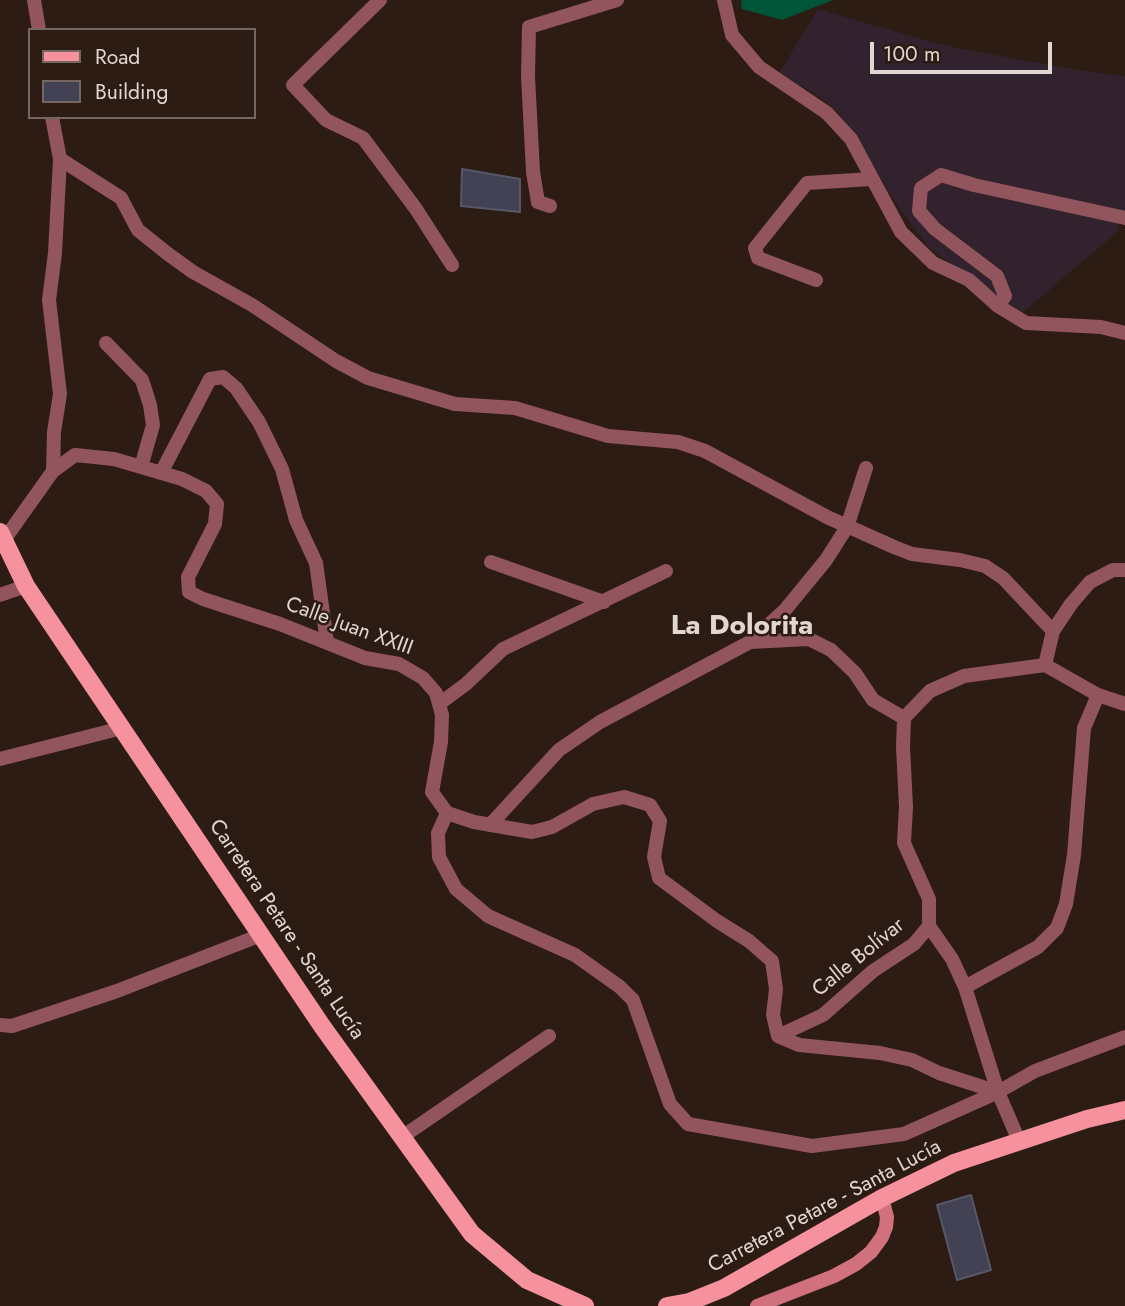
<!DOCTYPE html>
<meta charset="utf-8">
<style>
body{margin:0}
#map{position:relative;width:1125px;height:1306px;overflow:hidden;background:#2d1c13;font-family:Jost,sans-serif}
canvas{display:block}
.legend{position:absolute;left:28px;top:28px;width:228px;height:91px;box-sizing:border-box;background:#2d1c13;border:2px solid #75665f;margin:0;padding:9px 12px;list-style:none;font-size:21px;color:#e2d6d0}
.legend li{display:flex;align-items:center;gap:14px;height:35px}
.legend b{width:35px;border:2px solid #75665f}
.scale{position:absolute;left:870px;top:42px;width:182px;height:32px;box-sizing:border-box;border:4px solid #e2d6d0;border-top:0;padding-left:9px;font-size:21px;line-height:24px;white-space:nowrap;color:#e2d6d0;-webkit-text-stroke:5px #2d1c13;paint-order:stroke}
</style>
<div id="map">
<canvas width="1125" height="1306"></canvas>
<ul class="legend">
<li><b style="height:9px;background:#f6919e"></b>Road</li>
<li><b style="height:19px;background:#424254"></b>Building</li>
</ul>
<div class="scale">100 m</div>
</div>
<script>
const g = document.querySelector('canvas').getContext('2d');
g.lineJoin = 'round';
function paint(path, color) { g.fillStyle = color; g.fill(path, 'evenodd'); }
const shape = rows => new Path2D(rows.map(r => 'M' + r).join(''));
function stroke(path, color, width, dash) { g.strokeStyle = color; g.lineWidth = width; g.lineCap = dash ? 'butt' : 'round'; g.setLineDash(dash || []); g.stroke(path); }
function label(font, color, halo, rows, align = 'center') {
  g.font = font + ' Jost,sans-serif'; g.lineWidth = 5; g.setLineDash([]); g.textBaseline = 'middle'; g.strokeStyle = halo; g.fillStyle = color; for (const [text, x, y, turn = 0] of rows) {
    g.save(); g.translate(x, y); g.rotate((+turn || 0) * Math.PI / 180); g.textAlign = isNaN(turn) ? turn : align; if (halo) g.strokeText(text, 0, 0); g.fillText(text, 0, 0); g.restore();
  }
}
const industrial = shape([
 [818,9,925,40,962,49,1083,71,1125,76,1125,212,1121,212,1116,233,1022,313,929,248,898,206,839,113,817,95,779,73]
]);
const green = shape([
 [741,0,833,0,782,20,742,9]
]);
const building = shape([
 [462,169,520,179,520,212,461,206,462,169],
 [971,1195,991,1270,957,1280,937,1205,971,1195]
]);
const street = shape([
 [34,0,39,30],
 [380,0,293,85,326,120,363,138,416,209,452,265],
 [724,0,732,35,759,67,827,113,851,139,901,232,933,263,969,280,998,306,1026,323,1101,327,1125,333],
 [52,117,60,159,55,253,49,300,60,394,54,432,53,471],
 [60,159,121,198,138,230,168,254,193,272,252,305,336,361,368,378,455,404,515,408,608,436,678,442,705,451,827,517,894,547,912,554,960,560,985,566,1003,578,1053,631],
 [550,206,538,202,533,172,528,76,529,27,617,0],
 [816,280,758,258,755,248,807,183,871,179],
 [998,306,1005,296,997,276,935,229,919,211,921,188,941,175,974,185,1125,218],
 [106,343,142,380,150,405,153,425,141,467],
 [161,473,210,379,223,377,236,388,259,422,282,469,296,520,316,563,327,642],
 [4,540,53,471,75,455,114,459,182,479,206,491,217,504,215,524,188,577,189,592,203,599,280,624,365,658,399,664,423,678,436,693,442,715,441,742,432,792,447,813,474,822,532,832,552,827,593,804,624,797,650,805,660,821,654,857,659,878,717,921,749,941,772,961,776,989,773,1015,778,1036,799,1045,880,1053,912,1060,939,1073,998,1092,1035,1071,1125,1037],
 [491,562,604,602],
 [0,595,26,586],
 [750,642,809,639,831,650,855,673,873,700,904,718],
 [1045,665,1053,631,1071,604,1090,582,1113,570,1125,570],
 [439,704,466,684,503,649,666,571],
 [0,759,122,728],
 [447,813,438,833,439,857,456,889,488,916,575,955,620,987,633,1000,670,1104,688,1124,812,1146,904,1134,998,1092,1019,1141],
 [490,825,559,750,600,722,750,642,785,610,826,560,847,527,866,468],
 [929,926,952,959,965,987,998,1092],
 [965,987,1038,947,1057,928,1066,904,1074,855,1084,728,1098,695],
 [0,1025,12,1026,117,991,261,935],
 [778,1036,823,1015,873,971,914,944,929,926,929,899,904,843,906,807,903,747,904,718,930,691,964,676,1045,665,1098,695,1125,704],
 [402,1137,549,1036]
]);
const secondary = shape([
 [757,1306,834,1276,856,1264,871,1252,882,1237,886,1227,887,1217,882,1198]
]);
const primary = shape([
 [0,532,26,586,322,1026,472,1234,527,1280,585,1306],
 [667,1306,689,1302,724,1288,882,1198,954,1163,1087,1119,1125,1110]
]);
const streetNames = [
 ["Calle Juan XXIII",349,627,20],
 ["Carretera Petare - Santa Lucía",286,930,56],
 ["Calle Bolívar",859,958,-39],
 ["Carretera Petare - Santa Lucía",825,1207,-28]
];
const districtNames = [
 ["La Dolorita",742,627]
];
paint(industrial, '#32222d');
paint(green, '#005437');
paint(building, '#424254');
stroke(building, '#57576a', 2);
stroke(street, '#92555d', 14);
stroke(secondary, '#d2717e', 14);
stroke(primary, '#f6919e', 18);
label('21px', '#e2d6d0', '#2d1c13', streetNames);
label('bold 28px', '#e2d6d0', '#2d1c13', districtNames);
</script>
